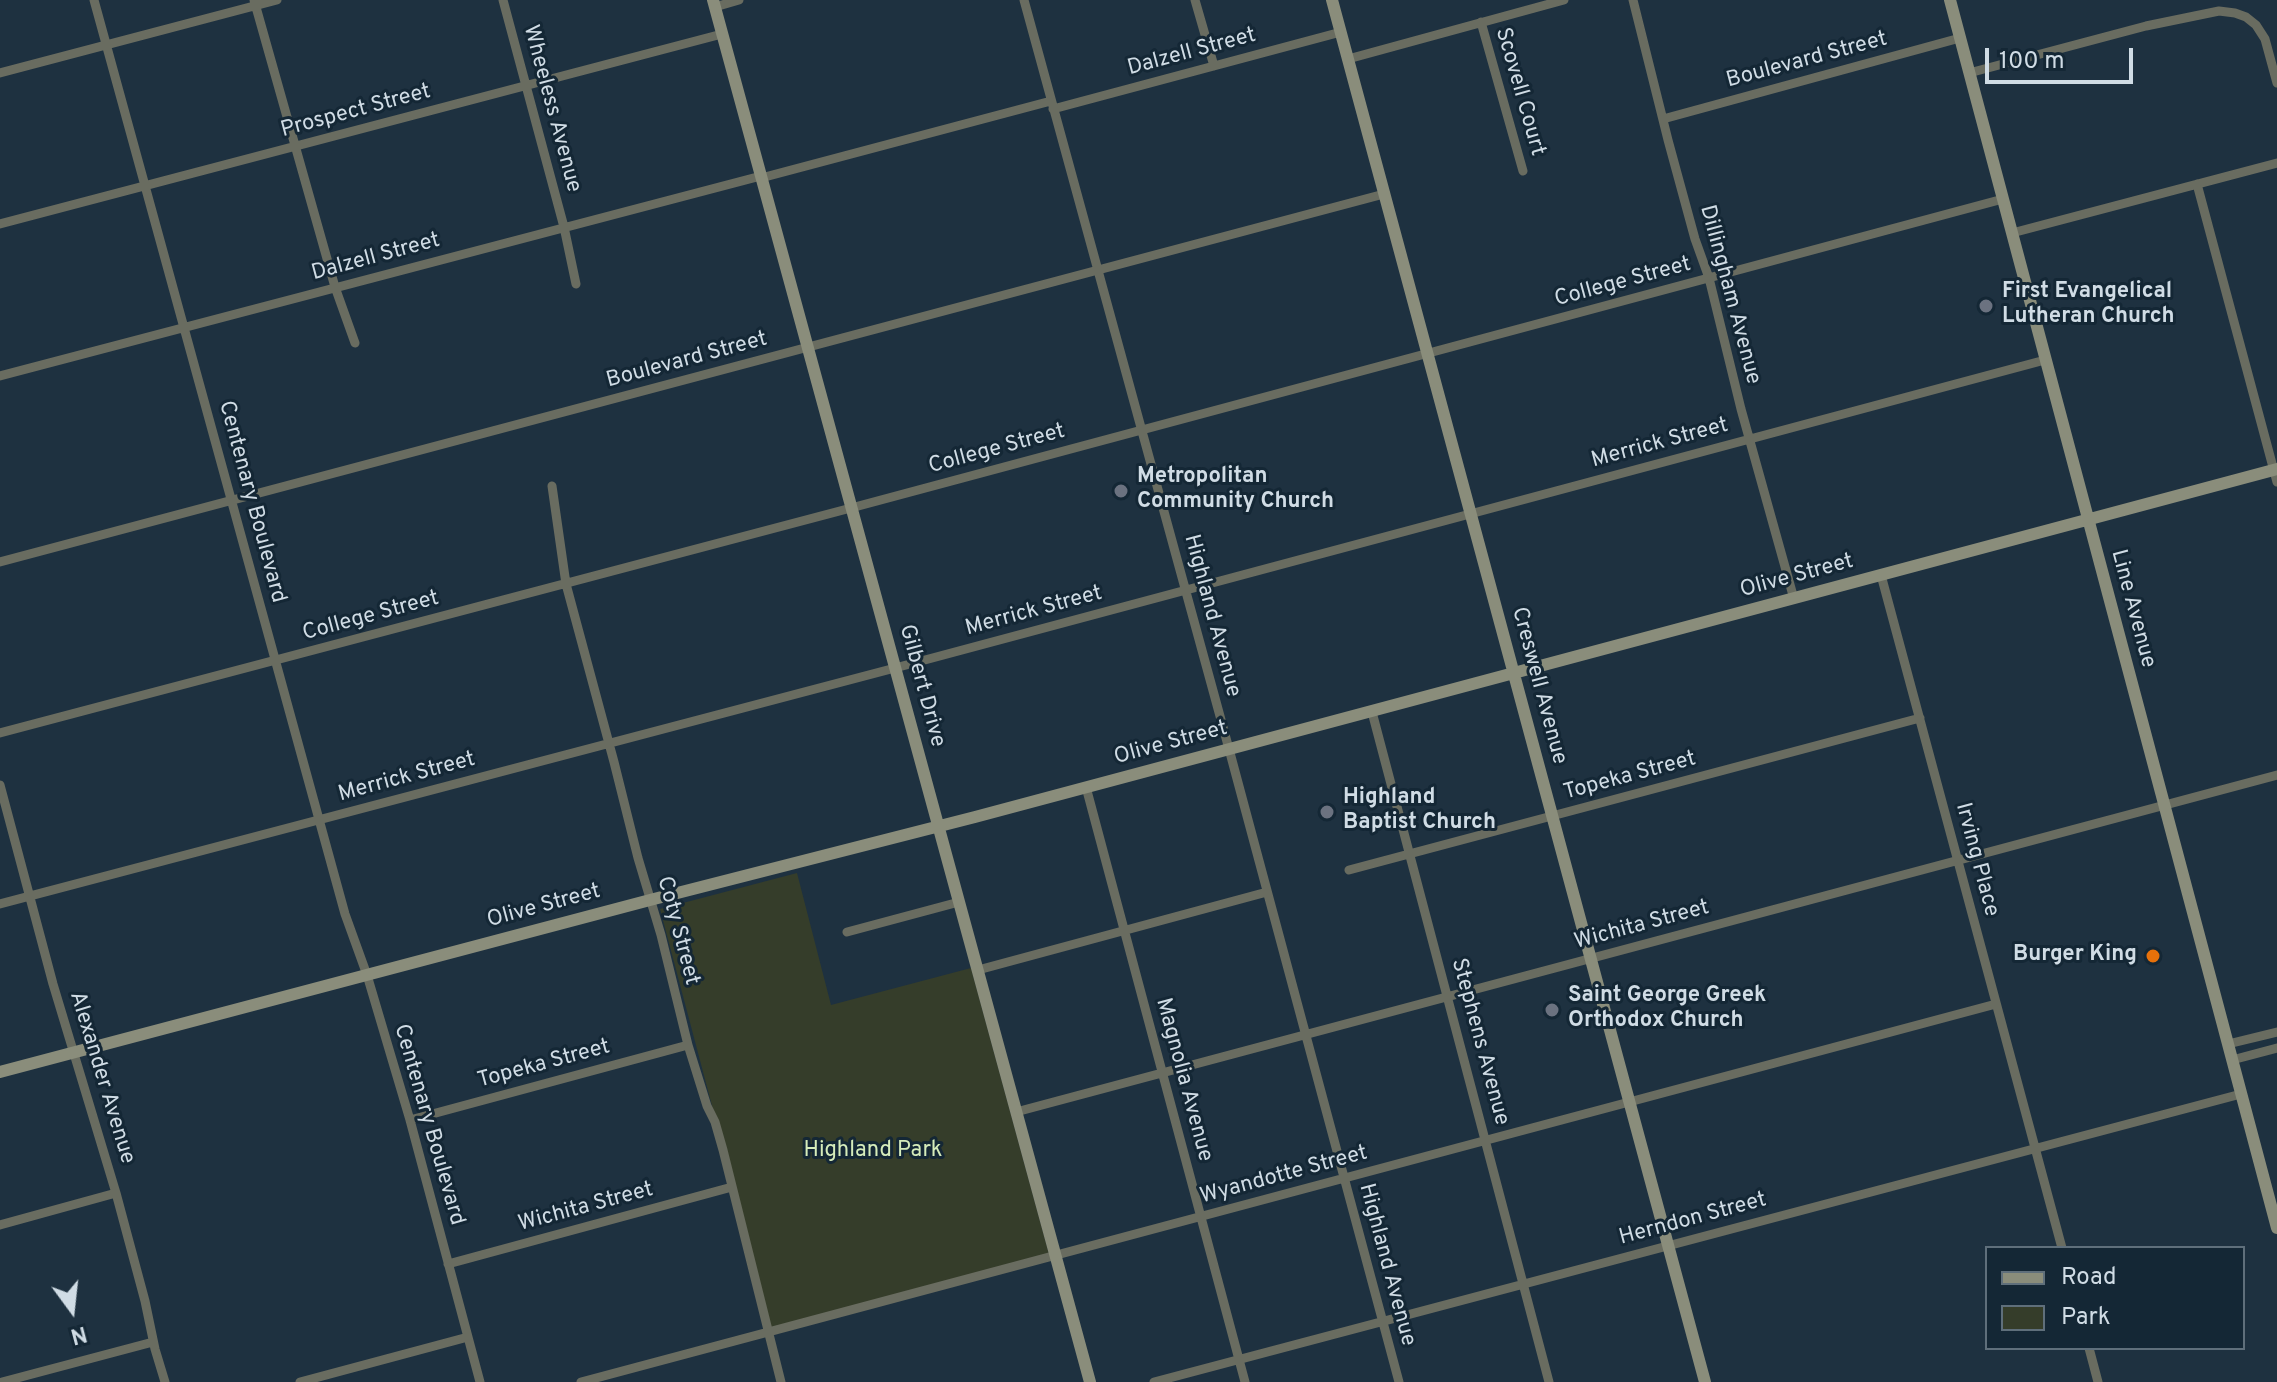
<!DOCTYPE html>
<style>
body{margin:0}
#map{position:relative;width:2277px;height:1382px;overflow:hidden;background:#1e3140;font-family:Overpass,sans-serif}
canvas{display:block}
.legend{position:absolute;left:1985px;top:1246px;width:260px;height:104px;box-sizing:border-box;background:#142735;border:2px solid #5f6f7b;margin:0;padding:10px 14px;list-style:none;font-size:24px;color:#d0dce5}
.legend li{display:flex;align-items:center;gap:16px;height:40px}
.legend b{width:40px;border:2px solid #5f6f7b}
.north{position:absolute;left:32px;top:1270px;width:80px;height:80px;-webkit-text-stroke:6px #142735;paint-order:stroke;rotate:165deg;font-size:22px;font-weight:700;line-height:32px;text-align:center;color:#d0dce5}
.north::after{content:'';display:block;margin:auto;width:28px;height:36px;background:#d0dce5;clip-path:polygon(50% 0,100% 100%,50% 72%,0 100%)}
.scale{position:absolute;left:1985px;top:48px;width:148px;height:36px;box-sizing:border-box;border:4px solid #d0dce5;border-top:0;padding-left:10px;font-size:24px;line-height:28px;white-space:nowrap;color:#d0dce5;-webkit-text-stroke:6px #142735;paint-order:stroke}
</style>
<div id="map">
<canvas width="2277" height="1382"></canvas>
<ul class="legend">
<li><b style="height:10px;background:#8a8d7b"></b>Road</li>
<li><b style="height:22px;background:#353d2a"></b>Park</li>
</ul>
<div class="north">N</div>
<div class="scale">100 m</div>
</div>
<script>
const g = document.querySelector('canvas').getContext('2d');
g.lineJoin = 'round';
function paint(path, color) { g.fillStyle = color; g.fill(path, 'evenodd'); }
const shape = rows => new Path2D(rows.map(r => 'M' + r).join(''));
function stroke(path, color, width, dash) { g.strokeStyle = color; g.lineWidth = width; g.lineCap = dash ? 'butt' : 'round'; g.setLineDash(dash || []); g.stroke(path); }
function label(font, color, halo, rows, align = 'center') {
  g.font = font + ' Overpass,sans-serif'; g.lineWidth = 6; g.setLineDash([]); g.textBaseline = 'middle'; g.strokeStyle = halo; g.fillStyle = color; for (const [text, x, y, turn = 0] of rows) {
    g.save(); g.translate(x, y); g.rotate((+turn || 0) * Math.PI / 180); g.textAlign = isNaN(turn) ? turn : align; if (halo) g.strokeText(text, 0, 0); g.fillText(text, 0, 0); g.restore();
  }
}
const green = shape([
 [797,873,831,1005,971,968,1049,1254,771,1329,660,909]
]);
const street = shape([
 [94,0,345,914,367,975,410,1120,480,1382],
 [254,0,335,287,355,343],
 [503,0,564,227,576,284],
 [1024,0,1229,749,1399,1382],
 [1195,0,1214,66],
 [1633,0,1668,140,1695,239,1709,278,1741,409,1794,599],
 [715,7,739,0],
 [1481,22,1523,171],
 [1348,59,1564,0],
 [0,73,277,0],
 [1969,73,2146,26,2219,11,2235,13,2246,17,2256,25,2265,39,2277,83],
 [1053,109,1341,32],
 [1663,119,1960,38],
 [761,178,1051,101],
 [2197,184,2277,482],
 [0,224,722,34],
 [2012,233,2277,163],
 [0,376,761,176],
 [552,486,566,584,614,762,638,858,661,935,688,1045,707,1106,715,1122,723,1150,781,1382],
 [0,562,1384,194],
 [1881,575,2062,1248],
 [1372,712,1549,1382],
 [0,733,851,508,2003,199],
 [0,785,53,984,116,1193,145,1301,155,1349,165,1382],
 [1086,787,1245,1382],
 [1349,870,1920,718],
 [0,904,895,668,2045,360],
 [847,932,959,902],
 [978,970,1267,892],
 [2228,1044,2277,1032],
 [2232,1060,2277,1048],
 [1016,1112,2277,775],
 [410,1120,688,1045],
 [0,1225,116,1193],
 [448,1264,732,1187],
 [2089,1348,2098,1382],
 [2,1382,153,1342],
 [300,1382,468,1337],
 [581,1382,1996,1004],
 [1154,1382,2241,1094]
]);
const secondary = shape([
 [713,0,1090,1382],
 [1332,0,1705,1382],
 [1950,0,2277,1228],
 [0,1072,650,900,975,817,2277,469]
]);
const markers = [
 [1986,306,8,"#6b7280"],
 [1121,491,8,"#6b7280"],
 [1327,812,8,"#6b7280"],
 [2153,956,8,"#e8710a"],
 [1552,1010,8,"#6b7280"]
];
const streetNames = [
 ["Dalzell Street",1192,53,-15],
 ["Boulevard Street",1807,61,-15],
 ["Scovell Court",1519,92,74],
 ["Wheeless Avenue",551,109,75],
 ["Prospect Street",356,112,-15],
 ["Dalzell Street",376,258,-15],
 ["College Street",1623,283,-15],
 ["Dillingham Avenue",1729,295,75],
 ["Boulevard Street",687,361,-15],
 ["Merrick Street",1660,444,-15],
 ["College Street",997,450,-15],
 ["Centenary Boulevard",251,502,75],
 ["Olive Street",1797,577,-15],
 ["Line Avenue",2132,609,75],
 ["Merrick Street",1034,612,-15],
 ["Highland Avenue",1211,616,75],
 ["College Street",371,617,-15],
 ["Gilbert Drive",921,686,75],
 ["Creswell Avenue",1538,686,75],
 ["Olive Street",1171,744,-15],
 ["Topeka Street",1630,777,-15],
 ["Merrick Street",407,778,-15],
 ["Irving Place",1976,860,75],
 ["Olive Street",544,907,-15],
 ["Wichita Street",1642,926,-15],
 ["Coty Street",677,931,75],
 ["Stephens Avenue",1479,1042,75],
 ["Topeka Street",544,1065,-15],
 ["Alexander Avenue",101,1078,73],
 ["Magnolia Avenue",1183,1080,75],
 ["Centenary Boulevard",428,1125,74],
 ["Wyandotte Street",1284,1176,-15],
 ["Wichita Street",586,1208,-15],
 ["Herndon Street",1693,1220,-15],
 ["Highland Avenue",1386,1265,75]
];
const poiNames = [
 ["First Evangelical",2002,293],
 ["Lutheran Church",2002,318],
 ["Metropolitan",1137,478],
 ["Community Church",1137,503],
 ["Highland",1343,799],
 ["Baptist Church",1343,824],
 ["Burger King",2137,956,"right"],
 ["Saint George Greek",1568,997],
 ["Orthodox Church",1568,1022]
];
const parkNames = [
 ["Highland Park",873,1152]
];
paint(green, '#353d2a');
stroke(street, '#696c60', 9);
stroke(secondary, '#8a8d7b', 12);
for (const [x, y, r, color] of markers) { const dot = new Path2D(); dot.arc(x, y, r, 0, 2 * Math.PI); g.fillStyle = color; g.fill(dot); stroke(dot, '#142735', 3); }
label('22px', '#d0dce5', '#142735', streetNames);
label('bold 22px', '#d0dce5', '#142735', poiNames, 'left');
label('22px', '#d6ecba', '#142735', parkNames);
</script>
